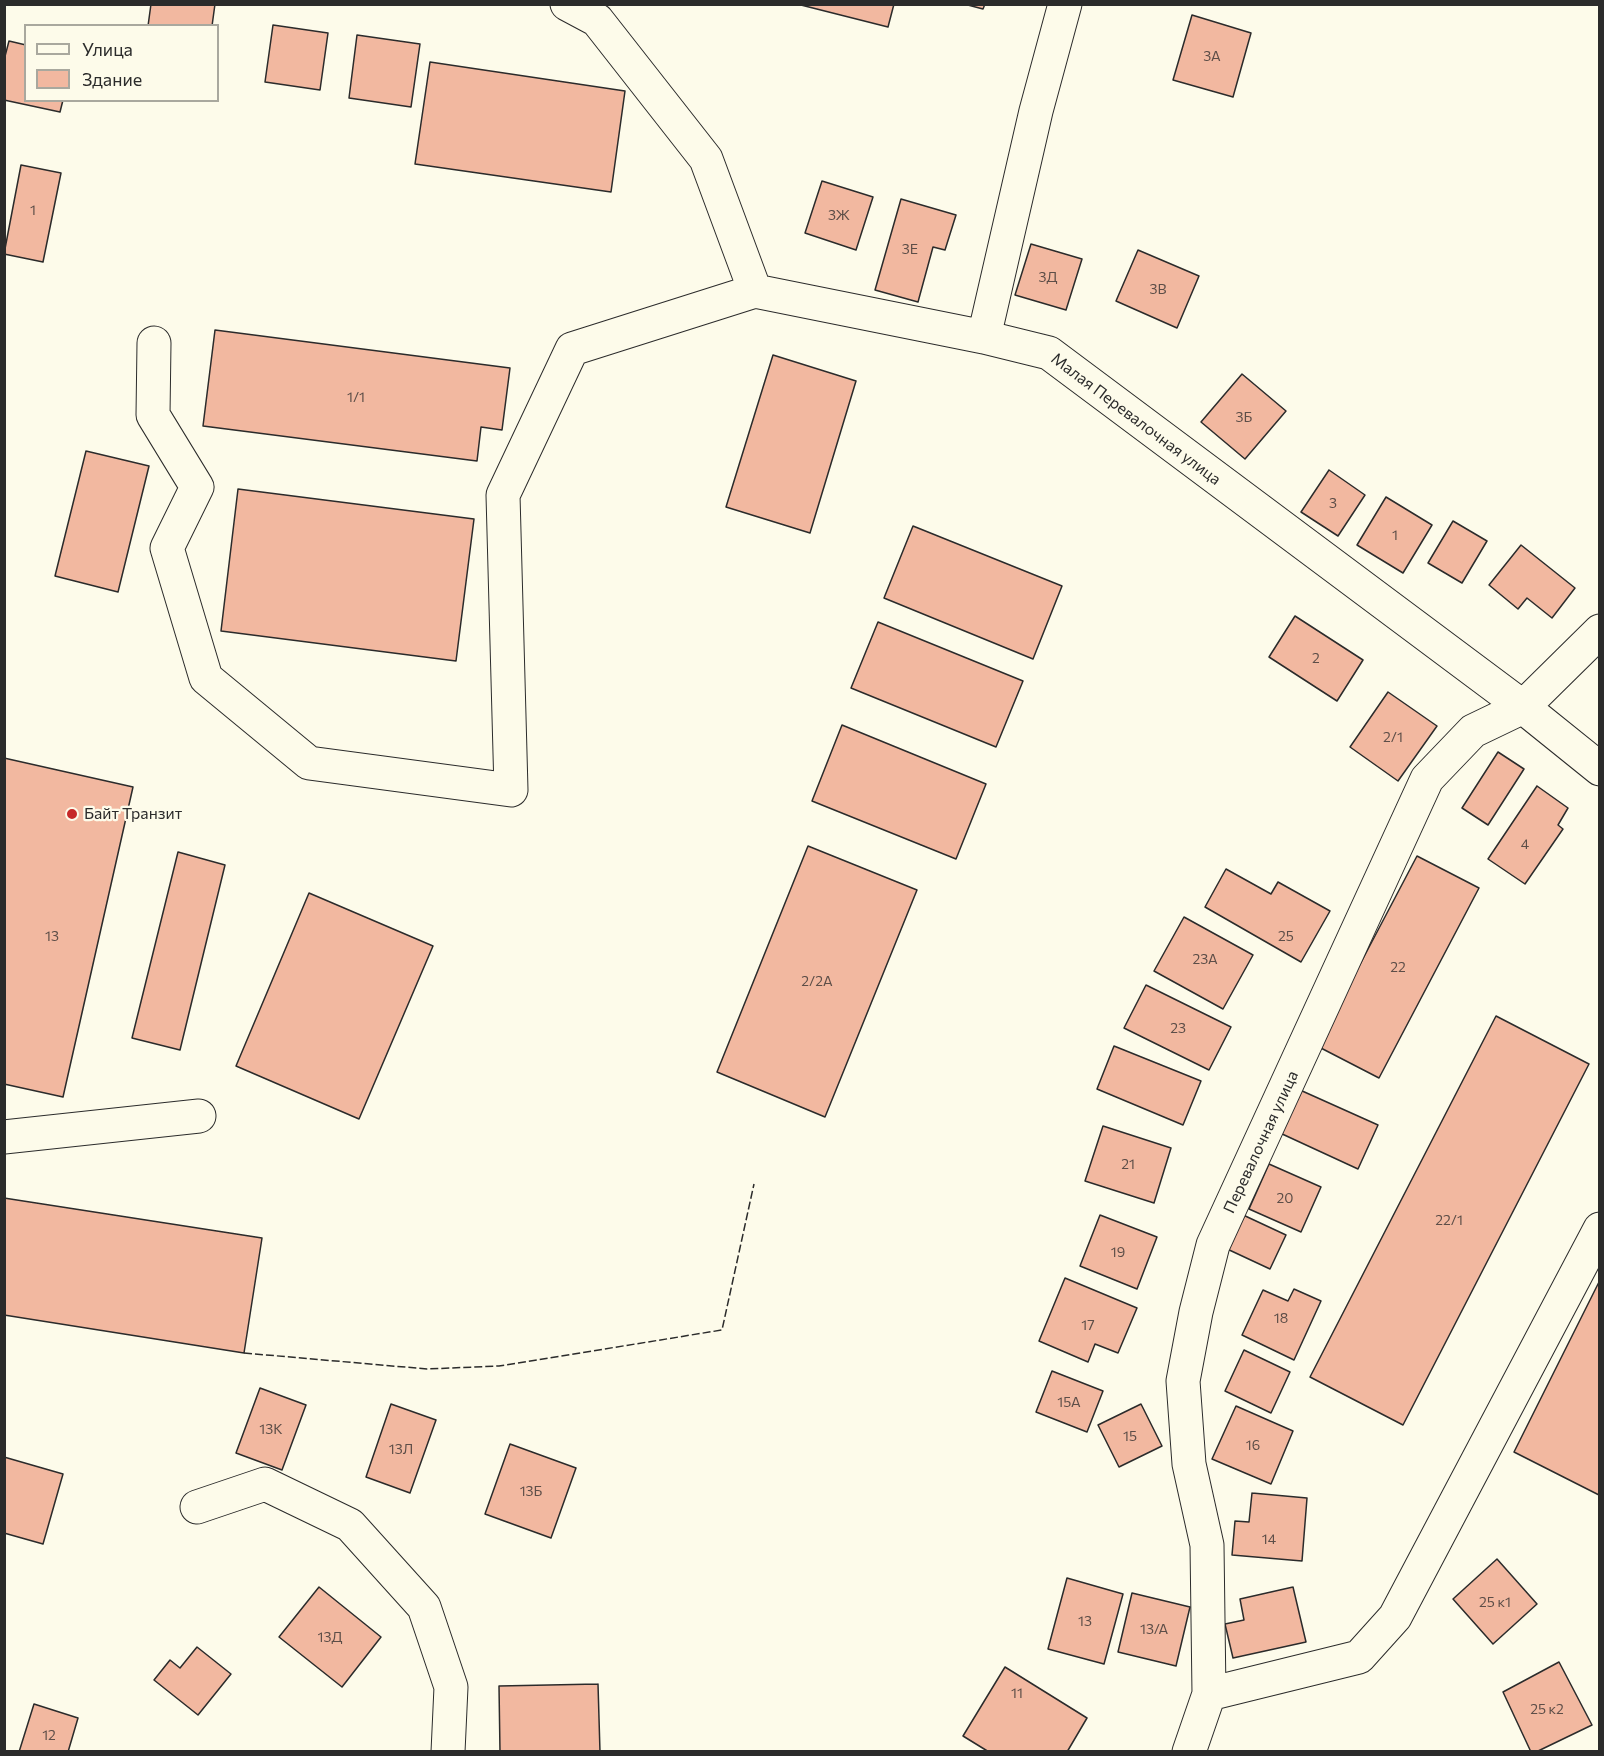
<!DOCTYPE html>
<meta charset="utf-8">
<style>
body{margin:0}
#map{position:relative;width:1604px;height:1756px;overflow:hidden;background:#fdfbea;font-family:Commissioner,sans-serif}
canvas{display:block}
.frame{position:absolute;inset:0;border:6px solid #2b2b2b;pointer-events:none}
.legend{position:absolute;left:24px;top:24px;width:195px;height:78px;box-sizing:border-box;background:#fdfbea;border:2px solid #a9a89e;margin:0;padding:8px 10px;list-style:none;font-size:18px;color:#2b2b2b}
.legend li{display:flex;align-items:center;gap:12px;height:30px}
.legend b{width:30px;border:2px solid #a9a89e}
</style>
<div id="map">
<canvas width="1604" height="1756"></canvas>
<div class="frame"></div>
<ul class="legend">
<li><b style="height:8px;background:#fdfbea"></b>Улица</li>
<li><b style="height:16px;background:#f2b8a0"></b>Здание</li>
</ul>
</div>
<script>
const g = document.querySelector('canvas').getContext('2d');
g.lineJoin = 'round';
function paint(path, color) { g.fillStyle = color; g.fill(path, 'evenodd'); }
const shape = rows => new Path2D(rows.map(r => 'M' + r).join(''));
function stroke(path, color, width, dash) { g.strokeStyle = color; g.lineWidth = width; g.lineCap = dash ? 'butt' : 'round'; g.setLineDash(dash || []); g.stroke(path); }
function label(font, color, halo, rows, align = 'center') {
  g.font = font + ' Commissioner,sans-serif'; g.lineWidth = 4.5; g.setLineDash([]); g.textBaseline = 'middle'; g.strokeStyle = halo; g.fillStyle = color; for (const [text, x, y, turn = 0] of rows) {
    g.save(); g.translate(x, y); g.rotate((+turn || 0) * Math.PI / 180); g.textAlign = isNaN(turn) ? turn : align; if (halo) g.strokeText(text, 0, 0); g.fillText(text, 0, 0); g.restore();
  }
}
const building = shape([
 [151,4,215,4,212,26,148,26,151,4],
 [797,4,894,4,888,27,797,4],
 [964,4,985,4,983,9,964,4],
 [1192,15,1251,33,1233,97,1173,80,1192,15],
 [273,25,328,33,320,90,265,82,273,25],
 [357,35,420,44,411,107,349,98,357,35],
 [9,41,26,45,26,100,63,100,60,112,4,100,4,60,9,41],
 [430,62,625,91,611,192,415,164,430,62],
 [21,165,61,173,43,262,4,254,21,165],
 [822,181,873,197,856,250,805,233,822,181],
 [901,199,956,215,945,250,933,247,918,302,875,290,901,199],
 [1031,244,1082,259,1066,310,1015,295,1031,244],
 [1138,250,1199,276,1177,328,1116,301,1138,250],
 [215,330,510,368,502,430,481,427,477,461,203,426,215,330],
 [773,355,856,381,810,533,726,507,773,355],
 [1242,374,1286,411,1245,459,1201,422,1242,374],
 [86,451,149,466,118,592,55,576,86,451],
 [1329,470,1365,495,1338,536,1301,512,1329,470],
 [238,489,474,519,456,661,221,631,238,489],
 [1386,497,1432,525,1403,573,1357,545,1386,497],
 [1453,521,1487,541,1462,583,1428,563,1453,521],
 [913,526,1062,586,1033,659,884,598,913,526],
 [1521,545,1575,588,1552,618,1527,598,1518,609,1489,585,1521,545],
 [1295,616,1363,660,1337,701,1269,657,1295,616],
 [878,622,1023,681,996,747,851,688,878,622],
 [1388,692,1437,726,1398,781,1350,747,1388,692],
 [842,725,986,784,956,859,812,801,842,725],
 [1498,752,1524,769,1488,825,1462,808,1498,752],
 [4,758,133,787,63,1097,4,1084,4,758],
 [1537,786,1568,808,1558,825,1563,829,1525,884,1488,859,1537,786],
 [808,846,917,890,825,1117,717,1072,808,846],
 [178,852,225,865,180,1050,132,1038,178,852],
 [1417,856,1479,888,1379,1078,1317,1046,1417,856],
 [1226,869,1271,894,1278,882,1330,911,1301,962,1205,907,1226,869],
 [309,893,433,946,359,1119,236,1066,309,893],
 [1184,917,1253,955,1223,1009,1154,971,1184,917],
 [1146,985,1231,1027,1209,1070,1124,1028,1146,985],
 [1496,1016,1589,1064,1403,1425,1310,1377,1496,1016],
 [1114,1046,1201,1081,1183,1125,1097,1089,1114,1046],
 [1300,1090,1378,1125,1358,1169,1280,1133,1300,1090],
 [1103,1126,1171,1148,1154,1203,1085,1181,1103,1126],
 [1269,1164,1321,1187,1301,1232,1249,1209,1269,1164],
 [4,1198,262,1238,244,1353,4,1315,4,1198],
 [1241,1214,1286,1235,1270,1269,1225,1248,1241,1214],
 [1100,1215,1157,1237,1137,1289,1080,1266,1100,1215],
 [1065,1278,1137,1308,1118,1353,1095,1344,1088,1362,1039,1341,1065,1278],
 [1600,1280,1600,1493,1599,1495,1514,1452,1600,1280],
 [1294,1289,1321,1301,1294,1360,1242,1335,1263,1290,1288,1301,1294,1289],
 [1244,1350,1290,1372,1271,1413,1225,1391,1244,1350],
 [1052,1371,1103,1391,1087,1432,1036,1412,1052,1371],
 [260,1388,306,1405,282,1470,236,1453,260,1388],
 [391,1404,436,1420,410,1493,366,1477,391,1404],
 [1141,1404,1162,1446,1119,1467,1098,1425,1141,1404],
 [1236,1406,1293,1431,1271,1484,1212,1459,1236,1406],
 [510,1444,576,1468,551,1538,485,1514,510,1444],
 [4,1457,63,1474,43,1544,4,1533,4,1457],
 [1252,1493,1307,1498,1302,1561,1232,1555,1235,1521,1249,1522,1252,1493],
 [1497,1559,1537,1604,1493,1644,1453,1599,1497,1559],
 [1067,1578,1123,1594,1104,1664,1048,1649,1067,1578],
 [319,1587,381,1637,342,1687,279,1637,319,1587],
 [1293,1587,1306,1642,1233,1658,1225,1624,1244,1620,1240,1599,1293,1587],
 [1132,1593,1190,1607,1176,1666,1118,1652,1132,1593],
 [197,1647,231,1674,198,1715,154,1680,170,1660,180,1668,197,1647],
 [1559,1662,1592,1725,1536,1752,1531,1752,1503,1692,1559,1662],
 [1005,1667,1087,1718,1067,1752,989,1752,963,1736,1005,1667],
 [598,1684,600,1752,500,1752,499,1686,598,1684],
 [34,1704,78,1718,68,1752,19,1752,34,1704]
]);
const minor = shape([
 [567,4,597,20,706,159,755,291,984,337,1049,353,1523,707,1600,769],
 [984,337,1036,111,1065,4],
 [154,343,153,415,197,487,167,548,206,678,309,763,511,790,503,495,572,349,755,291],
 [4,1137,199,1116],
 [197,1507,265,1484,350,1525,424,1607,451,1687,448,1752],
 [1209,1694,1359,1657,1395,1617,1600,1229],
 [1189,1752,1209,1694,1207,1545,1189,1464,1183,1381,1196,1312,1213,1245,1427,779,1473,731,1523,707,1600,631]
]);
const fence = shape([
 [244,1353,427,1369,499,1366,722,1330,754,1184]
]);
const markers = [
 [72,814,6,"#c62828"]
];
const numberNames = [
 ["3А",1212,56],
 ["1",33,210],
 ["3Ж",839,215],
 ["3Е",910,249],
 ["3Д",1048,277],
 ["3В",1158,289],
 ["1/1",356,397],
 ["3Б",1244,417],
 ["3",1333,503],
 ["1",1395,535],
 ["2",1316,658],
 ["2/1",1393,737],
 ["4",1525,844],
 ["13",52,936],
 ["25",1286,936],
 ["23А",1205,959],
 ["22",1398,967],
 ["2/2А",817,981],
 ["23",1178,1028],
 ["21",1128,1164],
 ["20",1285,1198],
 ["22/1",1449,1220],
 ["19",1118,1252],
 ["18",1281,1318],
 ["17",1088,1325],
 ["15А",1069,1402],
 ["13К",271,1429],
 ["15",1130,1436],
 ["16",1253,1445],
 ["13Л",401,1449],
 ["13Б",531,1491],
 ["14",1269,1539],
 ["25 к1",1495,1602],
 ["13",1085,1621],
 ["13/А",1154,1629],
 ["13Д",330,1637],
 ["11",1017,1693],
 ["25 к2",1547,1709],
 ["12",49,1735]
];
const streetNames = [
 ["Малая Перевалочная улица",1136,419,37],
 ["Перевалочная улица",1261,1142,-65]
];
const poiNames = [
 ["Байт Транзит",84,814]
];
paint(building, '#f2b8a0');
stroke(building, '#2b2b2b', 1.5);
stroke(minor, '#2b2b2b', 35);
stroke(minor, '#fdfbea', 33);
stroke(fence, '#2b2b2b', 1.5, [8, 3]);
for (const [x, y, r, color] of markers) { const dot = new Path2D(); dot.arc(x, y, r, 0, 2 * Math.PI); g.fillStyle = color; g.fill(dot); stroke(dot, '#fdfbea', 2); }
label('14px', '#5d4e48', null, numberNames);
label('16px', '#2b2b2b', '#fdfbea', streetNames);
label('16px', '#2b2b2b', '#fdfbea', poiNames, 'left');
</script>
